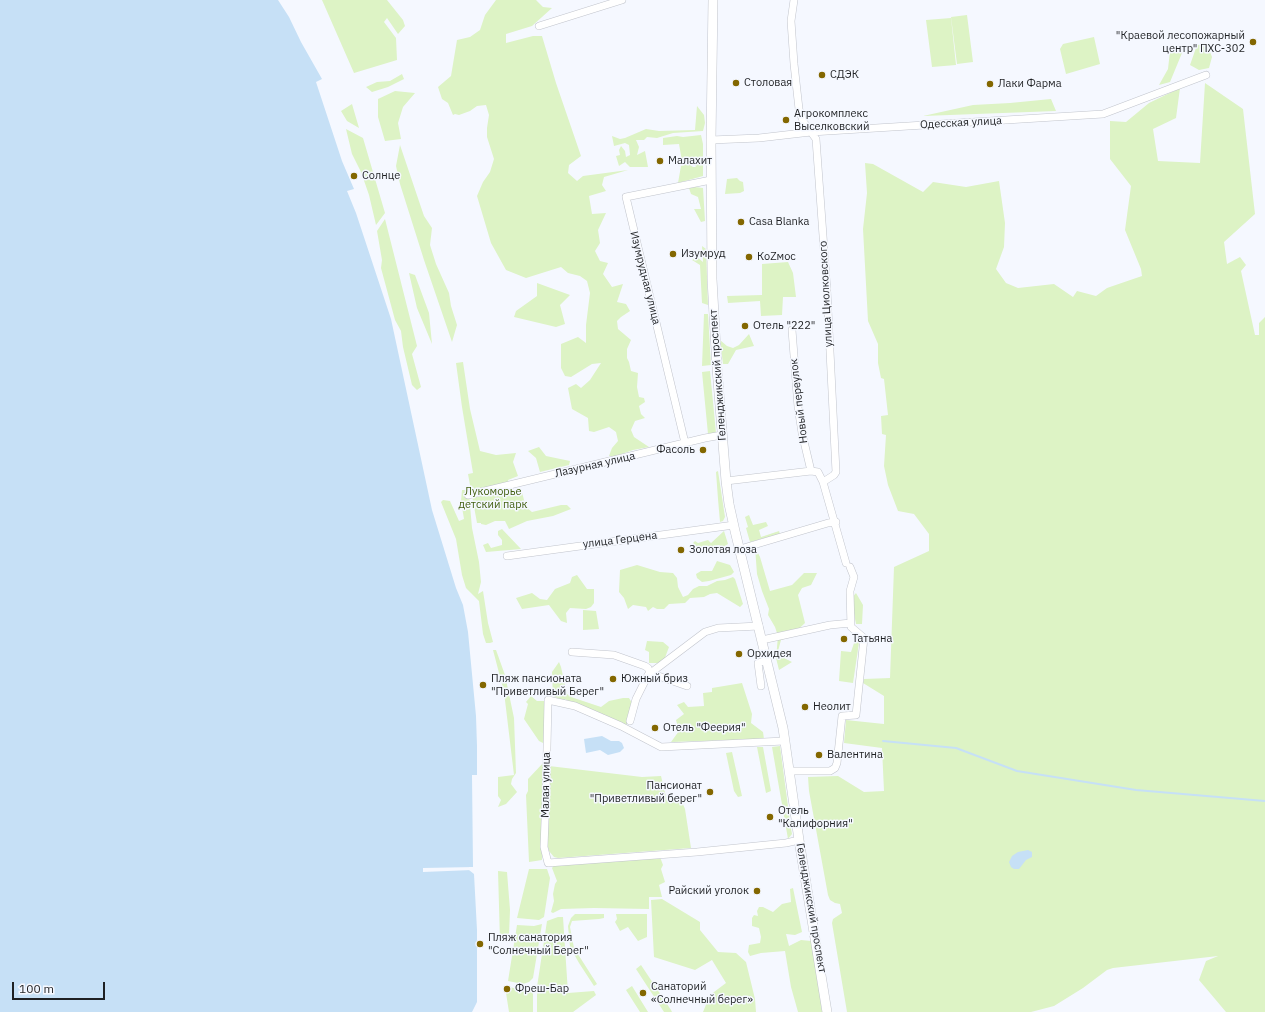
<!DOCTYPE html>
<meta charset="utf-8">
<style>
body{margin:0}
#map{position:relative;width:1265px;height:1012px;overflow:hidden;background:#f5f8ff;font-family:"IBM Plex Sans",sans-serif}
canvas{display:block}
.scale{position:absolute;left:12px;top:982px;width:93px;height:18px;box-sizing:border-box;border:2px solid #1e2023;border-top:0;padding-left:5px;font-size:12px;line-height:14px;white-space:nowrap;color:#1e2023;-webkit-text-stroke:3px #f5f8ff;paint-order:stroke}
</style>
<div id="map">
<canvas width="1265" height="1012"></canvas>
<div class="scale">100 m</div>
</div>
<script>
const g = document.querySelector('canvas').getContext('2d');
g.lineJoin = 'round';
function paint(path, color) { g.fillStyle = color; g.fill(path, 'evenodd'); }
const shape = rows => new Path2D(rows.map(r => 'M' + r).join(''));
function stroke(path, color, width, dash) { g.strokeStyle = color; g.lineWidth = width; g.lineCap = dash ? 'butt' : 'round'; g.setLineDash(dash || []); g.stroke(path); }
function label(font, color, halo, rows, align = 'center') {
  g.font = font + ' "IBM Plex Sans",sans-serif'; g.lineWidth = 3; g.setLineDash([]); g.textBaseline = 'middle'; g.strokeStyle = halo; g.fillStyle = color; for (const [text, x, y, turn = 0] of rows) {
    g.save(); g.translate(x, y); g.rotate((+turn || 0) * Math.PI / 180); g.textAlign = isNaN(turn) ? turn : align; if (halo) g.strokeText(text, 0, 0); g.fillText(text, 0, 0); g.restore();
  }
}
const green = shape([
 [322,0,387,0,403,20,405,26,398,34,387,18,384,22,396,38,397,60,354,73],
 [496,0,536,0,543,7,552,8,532,26,506,34,506,43,533,36,542,36,556,83,581,156,569,165,568,173,577,181,583,176,628,170,604,177,602,185,606,191,589,196,592,214,606,213,598,230,600,243,595,251,600,261,608,263,603,274,612,287,623,284,617,302,626,304,630,311,621,317,617,321,618,329,631,340,627,349,627,358,629,362,631,371,638,373,637,387,639,397,644,398,645,402,639,406,641,414,645,418,635,421,631,430,634,437,649,447,633,450,616,456,609,456,612,448,618,441,616,432,609,427,594,432,589,431,588,418,572,409,568,388,576,384,581,388,590,380,601,363,592,364,571,377,565,376,561,368,561,344,578,337,586,343,586,325,590,293,587,281,580,276,568,273,561,267,526,278,506,270,491,243,477,196,483,182,490,172,494,159,487,137,487,128,489,115,486,105,477,106,470,111,459,115,455,114,453,115,448,103,442,99,438,87,451,76,457,40,470,37,480,30,485,15],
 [967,15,973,62,957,64,951,17],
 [951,18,956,65,932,67,926,20],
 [1094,37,1100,64,1066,74,1060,49,1063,44],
 [1207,44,1212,57,1209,68,1199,70,1190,65,1197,45],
 [1178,46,1182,53,1170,82,1159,85,1168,69,1170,51],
 [402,74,404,79,388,87,372,92,366,87,377,82,390,81],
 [1205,83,1243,109,1255,214,1224,242,1227,264,1240,257,1246,265,1241,271,1255,335,1259,335,1259,323,1265,317,1265,1012,1226,1012,1199,980,1206,961,1218,956,1113,968,1107,970,1083,988,1054,1006,1031,1012,847,1012,832,923,833,919,842,913,840,904,835,903,830,900,828,895,809,791,808,777,838,776,864,792,884,791,882,748,844,743,846,720,884,724,884,696,863,683,864,679,890,678,894,567,929,551,929,534,914,514,898,511,888,485,884,466,886,435,882,434,881,416,888,415,884,379,881,378,878,363,878,344,868,321,863,229,867,193,865,163,873,164,923,192,933,182,966,187,999,181,1005,223,1004,247,996,269,1006,283,1018,288,1054,284,1073,297,1077,291,1096,296,1107,288,1142,276,1141,269,1125,230,1131,186,1110,159,1110,121,1126,122,1149,103,1180,88,1176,118,1153,129,1158,161,1200,163],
 [395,91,415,93,403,107,398,123,401,139,385,141,378,117,378,99],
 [1051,99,1056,111,923,116,973,105,1010,103],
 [352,104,359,128,347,121,341,111],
 [697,106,704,115,705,123,703,131,673,133,657,138,647,137,644,140,636,140,639,147,637,155,645,151,648,167,630,167,625,162,619,166,616,156,620,155,619,150,621,146,625,151,626,157,630,155,629,145,625,143,614,146,612,136,620,139,625,138,646,129,659,131,695,130],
 [346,129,363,138,385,213,376,225,369,195,361,172,352,154],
 [701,135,703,144,703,176,678,183,681,166,686,162,693,167,696,167,693,162,682,161,679,144,663,145,663,138,677,136,683,137],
 [400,145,424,216,432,228,430,245,436,264,449,293,451,306,457,325,452,342,424,260,400,184,396,166],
 [737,178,740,181,743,182,744,191,740,193,725,194,727,179],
 [695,187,703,188,705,221,701,222,694,209,701,209,698,197,691,194,689,188],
 [385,219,417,346,412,354,421,387,417,390,412,385,403,347,401,331,395,320,381,268,382,260,377,231],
 [702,246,706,249,708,305,702,303,700,265,692,260,697,257,703,262],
 [788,262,793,273,796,297,783,297,782,315,761,316,760,301,728,303,727,296,762,295,762,264],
 [409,273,415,275,429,313,432,344,417,308],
 [537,283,570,295,560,305,565,324,556,327,514,317,516,311,537,296],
 [704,314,708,314,711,365,702,366],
 [749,334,754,346,736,350,728,364,723,364,720,340,727,346,733,348,739,345],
 [463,362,470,409,480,451,496,455,516,453,513,462,518,476,508,480,512,491,521,489,526,507,532,512,561,505,567,505,571,509,553,516,527,521,509,529,505,521,495,521,486,525,481,524,481,523,477,523,468,474,473,473,462,407,456,363],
 [710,371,716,433,708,434,702,372],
 [539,447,546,456,570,461,569,465,540,472,536,458,528,451],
 [718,471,725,517,723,521,720,522,718,499,716,472],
 [462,490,467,490,469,494,472,528,479,562,481,582,478,594,483,591,488,623,493,642,490,643,486,643,483,634,479,601,466,588,462,575,456,539,441,502,443,500,450,501,459,521,464,519,461,501],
 [749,515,753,525,766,522,768,526,759,530,761,537,779,531,780,534,750,542,746,528,748,527,745,517],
 [502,529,521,549,486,552,483,545,488,543,491,548,502,545,502,540,498,535,498,531],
 [724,531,728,544,723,547,719,545,706,547,696,547,693,543,695,541,698,543,708,540,711,543],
 [755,547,760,557,770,591,792,585,804,573,817,573,811,585,802,588,798,595,805,623,790,637,781,640,778,651,782,657,792,662,779,670,776,658,778,636,775,627,768,615,769,609,762,591,757,574],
 [717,561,730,565,734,572,731,575,709,581,702,582,697,578,696,574,701,571,712,571],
 [637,565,660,572,673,573,677,578,678,587,683,597,688,595,693,589,699,586,707,586,717,581,725,580,733,577,735,579,743,604,740,607,717,593,710,594,704,597,690,598,685,603,669,604,664,609,657,609,653,607,648,611,646,607,633,605,628,609,624,598,619,592,620,570],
 [577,575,587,589,594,589,594,603,591,607,586,609,570,608,566,613,567,623,561,621,549,605,522,609,516,598,532,593,540,599,547,600,555,589,570,583,572,577],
 [856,593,863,605,862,624,856,624,851,599],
 [583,610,596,611,599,629,583,630],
 [858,636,860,636,853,683,839,681,841,651,851,652,855,640],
 [647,641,663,642,669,647,663,663,649,663,649,652,645,650],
 [493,650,496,650,505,675,514,718,516,773,512,779,511,784,517,792,506,804,498,807,501,800,498,796,498,777,514,775,504,692],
 [559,662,561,667,567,694,571,697,601,707,609,701,623,698,629,698,632,703,627,724,625,726,598,712,568,701,565,699,564,701,553,696,552,672],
 [742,683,752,714,751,723,763,732,764,739,671,742,679,731,676,720,684,714,677,705,684,702,688,707,704,706,703,693,712,692,712,688],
 [531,696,537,701,547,701,545,744,539,741,524,719,528,704,526,702],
 [780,746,791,829,792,834,788,839,772,747],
 [757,747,763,747,771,791,766,793],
 [732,752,742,796,738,797,734,791,726,753],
 [544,762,542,860,529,862,526,795,528,791,528,779],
 [549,766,642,777,661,776,667,801,676,800,682,802,685,809,691,848,558,858,554,857,549,851,547,843],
 [660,857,663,865,661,869,665,882,659,885,662,897,649,897,649,909,594,908,561,909,553,913,551,912,554,901,553,894,555,884,557,881,552,868,555,864,566,865],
 [529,869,547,869,550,878,544,917,539,920,517,918],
 [498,871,507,872,510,910,509,935,505,942,500,941],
 [793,888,802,932,795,935,786,934,789,946,801,940,811,941,820,991,822,1012,798,1012,791,987,785,951,761,953,750,956,748,952,749,945,760,943,761,937,759,928,752,926,752,918,754,915,758,916,757,911,759,907,763,907,773,912,782,904,791,902,790,889],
 [662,899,700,922,700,930,718,952,736,953,746,962,755,999,756,1012,703,1012,710,995,726,983,712,960,695,970,654,957,651,900],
 [575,914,604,914,604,918,599,919,572,921,570,927,574,948,597,984,594,986,579,963,570,947,568,926,571,918],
 [616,914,647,914,647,937,638,941,628,927,620,931,615,922,617,919],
 [558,917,563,917,568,993,594,991,596,995,573,1012,537,1012,537,987,547,921],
 [542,924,533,978,529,982,523,984,508,981,517,925,534,926],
 [641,965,671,1010,672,1012,664,1012,636,969],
 [632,986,648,1012,640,1012,626,990],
 [509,987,533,992,533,1012,509,1012,506,993,506,989]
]);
const water = shape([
 [0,0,278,0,289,17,301,42,322,79,316,82,342,161,354,189,347,191,356,213,391,319,432,510,456,588,463,605,468,632,476,716,477,746,477,775,472,775,473,867,469,867,469,870,474,874,477,930,477,1002,472,1012,0,1012],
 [602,736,611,741,619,741,622,743,624,748,620,752,608,755,600,750,586,753,584,739],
 [1028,850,1032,852,1032,857,1026,860,1019,869,1014,869,1011,867,1009,862,1012,856,1018,852]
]);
const pier = shape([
 [475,867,471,869,472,870,423,872,423,868]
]);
const stream = shape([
 [883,741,956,748,1017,771,1136,790,1265,801]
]);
const minor = shape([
 [794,0,791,21,794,64,799,109,803,121,816,139,827,291,836,472,834,475,823,482],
 [539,26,622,0],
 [711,140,759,138,811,132,1103,114,1206,75],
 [792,330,798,407,802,433,811,471],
 [685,443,626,197,711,180],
 [726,481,811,471,818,472,823,482,846,563],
 [468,495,705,438,722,435],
 [740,549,828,523,836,522],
 [507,556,734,525],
 [762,640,830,625,851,623],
 [572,652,614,655,645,666,648,668,650,673,687,686],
 [761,686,758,663,767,660],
 [630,721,636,699,648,675,705,632,718,628,759,626],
 [784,741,661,747,621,726,575,706,548,700,546,795,544,847,548,863,697,852,786,843,799,840],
 [789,771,830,771,835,768,837,763,842,716,856,715,864,638,851,627,850,591,854,577,850,567]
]);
const major = shape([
 [713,0,711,140,712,279,717,368,726,481,729,504,735,531,783,728,799,840,827,1012]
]);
const markers = [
 [1253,42,4,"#836700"],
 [822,75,4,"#836700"],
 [736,83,4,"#836700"],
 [990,84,4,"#836700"],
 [786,120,4,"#836700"],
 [660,161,4,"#836700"],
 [354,176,4,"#836700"],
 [741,222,4,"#836700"],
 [673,254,4,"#836700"],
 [749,257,4,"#836700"],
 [745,326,4,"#836700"],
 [703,450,4,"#836700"],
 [681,550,4,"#836700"],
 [844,639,4,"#836700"],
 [739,654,4,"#836700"],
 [613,679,4,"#836700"],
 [483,685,4,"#836700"],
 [805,707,4,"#836700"],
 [655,728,4,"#836700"],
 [819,755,4,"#836700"],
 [710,792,4,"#836700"],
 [770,817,4,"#836700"],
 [757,891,4,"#836700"],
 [480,944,4,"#836700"],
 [507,989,4,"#836700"],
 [643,993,4,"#836700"]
];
const poiNames = [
 ["\"Краевой лесопожарный",1245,36,"right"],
 ["центр\" ПХС-302",1245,49,"right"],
 ["СДЭК",830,75],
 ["Столовая",744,83],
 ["Лаки Фарма",998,84],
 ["Агрокомплекс",794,114],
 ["Выселковский",794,127],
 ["Малахит",668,161],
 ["Солнце",362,176],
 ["Casa Blanka",749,222],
 ["Изумруд",681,254],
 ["КоZмос",757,257],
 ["Отель \"222\"",753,326],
 ["Фасоль",695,450,"right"],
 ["Золотая лоза",689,550],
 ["Татьяна",852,639],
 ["Орхидея",747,654],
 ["Пляж пансионата",491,679],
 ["\"Приветливый Берег\"",491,692],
 ["Южный бриз",621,679],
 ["Неолит",813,707],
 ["Отель \"Феерия\"",663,728],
 ["Валентина",827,755],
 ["Пансионат",702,786,"right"],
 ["\"Приветливый берег\"",702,799,"right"],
 ["Отель",778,811],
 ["\"Калифорния\"",778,824],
 ["Райский уголок",749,891,"right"],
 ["Пляж санатория",488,938],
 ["\"Солнечный Берег\"",488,951],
 ["Санаторий",651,987],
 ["«Солнечный берег»",651,1000],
 ["Фреш-Бар",515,989]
];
const streetNames = [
 ["Одесская улица",961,123,-3],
 ["Изумрудная улица",645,278,76],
 ["улица Циолковского",826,294,-93],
 ["Геленджикский проспект",718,375,-94],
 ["Новый переулок",799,401,-97],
 ["Лазурная улица",595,465,-13],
 ["улица Герцена",620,540,-7],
 ["Малая улица",546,785,-89],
 ["Геленджикский проспект",811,908,80]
];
const parkNames = [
 ["Лукоморье",493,492],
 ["детский парк",493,505]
];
paint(green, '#ddf3c5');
paint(water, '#c6e0f6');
paint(pier, '#f5f8ff');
stroke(stream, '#c6e0f6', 2);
stroke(minor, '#c1c4cc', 8);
stroke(major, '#c1c4cc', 10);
stroke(minor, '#fff', 7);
stroke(major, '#fff', 9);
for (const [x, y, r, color] of markers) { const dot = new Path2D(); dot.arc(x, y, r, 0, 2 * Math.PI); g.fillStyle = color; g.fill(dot); stroke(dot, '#f5f8ff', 1.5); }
label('11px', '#1e2023', '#f5f8ff', poiNames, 'left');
label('11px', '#1e2023', '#f5f8ff', streetNames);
label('11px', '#436012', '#f5f8ff', parkNames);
</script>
